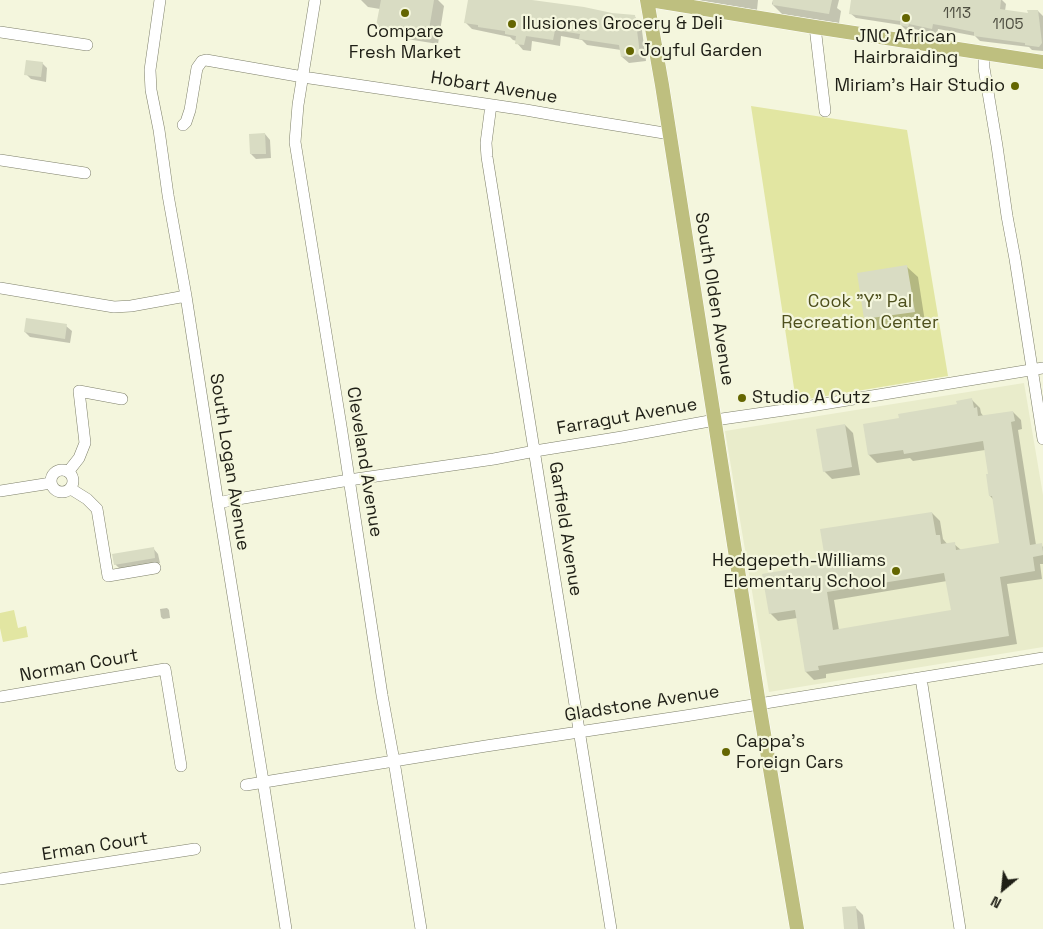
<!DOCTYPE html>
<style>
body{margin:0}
#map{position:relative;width:1043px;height:929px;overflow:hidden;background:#f4f6dd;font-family:"Space Grotesk",sans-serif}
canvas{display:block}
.north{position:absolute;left:978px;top:864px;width:50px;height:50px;-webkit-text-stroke:4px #f4f6dd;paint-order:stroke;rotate:208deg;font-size:14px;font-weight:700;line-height:20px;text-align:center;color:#1f1f16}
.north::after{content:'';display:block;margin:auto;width:18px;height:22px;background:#1f1f16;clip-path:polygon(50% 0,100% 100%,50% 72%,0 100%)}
</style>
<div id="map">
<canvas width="1043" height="929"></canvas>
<div class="north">N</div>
</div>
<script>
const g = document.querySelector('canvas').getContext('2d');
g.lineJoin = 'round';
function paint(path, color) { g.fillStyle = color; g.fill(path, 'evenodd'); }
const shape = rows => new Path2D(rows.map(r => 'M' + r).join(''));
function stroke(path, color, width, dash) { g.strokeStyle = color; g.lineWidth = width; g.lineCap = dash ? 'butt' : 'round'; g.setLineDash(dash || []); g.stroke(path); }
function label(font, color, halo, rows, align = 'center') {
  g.font = font + ' "Space Grotesk",sans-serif'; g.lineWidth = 4.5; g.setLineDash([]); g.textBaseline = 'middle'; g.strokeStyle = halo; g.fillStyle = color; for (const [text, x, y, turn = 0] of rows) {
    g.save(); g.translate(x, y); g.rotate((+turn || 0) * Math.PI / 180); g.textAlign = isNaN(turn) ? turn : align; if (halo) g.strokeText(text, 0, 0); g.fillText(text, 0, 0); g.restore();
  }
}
const built = shape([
 [1024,383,1043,495,1043,647,769,692,725,431]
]);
const green = shape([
 [751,106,907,130,948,376,796,401],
 [14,610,18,628,26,626,28,637,3,642,0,628,0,613]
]);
const shadow = shape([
 [361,0,438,0,444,6,438,44,388,36,378,26,380,9,368,7],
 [469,0,522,0,611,14,634,16,641,23,646,61,629,63,622,57,621,50,587,45,582,40,561,36,560,46,532,41,531,51,523,50,517,43,517,41,513,40,510,37,472,29,466,23],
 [698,0,758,0,757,10],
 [773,0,839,0,837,8,841,11,839,23,782,14,772,4],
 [852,0,1002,0,1006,4,1005,11,1029,14,1038,11,1043,16,1043,51,1032,50,1029,47,980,41,975,36,938,29,937,34,914,29,913,31,906,30,901,25,856,18,850,13],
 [42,63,47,68,46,82,31,79,26,74],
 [265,134,270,140,271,158,256,159,251,154],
 [907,267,918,277,925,322,876,330,865,319],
 [66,326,72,331,70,343,30,337,25,332],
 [972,400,980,408,981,413,984,417,1013,412,1021,420,1022,429,1018,430,1036,545,1041,545,1043,547,1043,564,1040,564,1042,579,1007,584,1017,644,826,674,826,678,814,680,806,672,797,618,778,621,770,613,823,565,932,513,940,521,943,539,948,545,954,544,961,550,1001,544,993,499,990,496,989,475,985,450,913,461,910,458,877,463,869,455,864,425,900,419,958,405],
 [947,581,952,611,839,630,834,600],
 [845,425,853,433,860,475,832,479,824,471],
 [153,548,158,554,160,563,120,569,115,564],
 [167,608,169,610,170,618,163,619,161,617,160,609],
 [855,907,863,915,865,929,846,929]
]);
const building = shape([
 [381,0,434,0,428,35,376,26],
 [468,0,532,0,584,7,612,13,635,15,640,54,621,57,619,45,579,39,580,34,555,30,553,40,526,36,524,45,515,44,516,36,505,34,505,31,478,27,478,25,464,23],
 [773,0,832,0,829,14,773,5],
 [851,0,1001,0,1000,9,1028,13,1027,10,1038,10,1042,43,1039,47,1025,45,1025,43,974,36,974,32,950,27,933,24,932,29,909,24,908,27,900,25,900,21,849,14],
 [26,60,43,62,41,77,24,75],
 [265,133,266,154,250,154,249,134],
 [907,265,915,312,864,319,857,273],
 [26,318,67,324,65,339,24,332],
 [972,398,974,408,977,407,978,416,1013,411,1015,421,1011,422,1030,545,1042,543,1043,552,1043,555,1033,557,1035,571,1000,577,1009,636,818,666,819,670,805,672,795,610,769,614,762,574,821,564,820,554,824,553,820,529,932,512,936,535,940,535,941,544,955,542,956,550,999,543,992,496,989,496,986,474,988,474,983,441,904,454,903,450,868,455,863,424,899,418,898,414,957,404,956,401],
 [944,573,951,610,833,630,827,592],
 [845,424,852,467,823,472,816,429],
 [154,547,155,558,114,565,112,554],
 [856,906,858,929,844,929,842,907]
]);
const minor = shape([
 [160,0,150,70,151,90,159,130,168,195,186,296,218,503,263,781,286,929],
 [315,0,298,105,295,142,341,426,382,695,394,761,421,929],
 [815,27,825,111],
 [0,32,87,45],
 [984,53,984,68,997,146,1007,216,1015,259,1043,439],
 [491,105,486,143,487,157,611,929],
 [183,125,186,122,190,110,197,68,202,61,206,60,303,77,526,110,560,116,670,134],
 [0,160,85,173],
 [0,288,114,307,131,306,186,296],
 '51 481a11 11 0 1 1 22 0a11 11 0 1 1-22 0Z',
 [68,472,79,458,85,443,79,391,122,399],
 [71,489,87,499,97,509,108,576,155,568],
 [0,491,51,483],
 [218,503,232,500,349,480,494,459,535,451,622,437,715,420,805,407,1043,368],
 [921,678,960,929],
 [0,697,165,669,181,766],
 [246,785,486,746,685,716,1043,658],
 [0,879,195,849]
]);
const major = shape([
 [647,0,662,85,759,704,797,929],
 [650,0,815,27,1043,62]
]);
const markers = [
 [405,13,5,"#646601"],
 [906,18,5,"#646601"],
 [512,24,5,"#646601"],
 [630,51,5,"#646601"],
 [1015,86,5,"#646601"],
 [742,398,5,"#646601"],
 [896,571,5,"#646601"],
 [726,752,5,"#646601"]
];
const numberNames = [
 ["1113",957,14],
 ["1105",1008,25]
];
const poiNames = [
 ["Ilusiones Grocery & Deli",522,24],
 ["Compare",405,32,"center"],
 ["Fresh Market",405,53,"center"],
 ["JNC African",906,37,"center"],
 ["Hairbraiding",906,58,"center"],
 ["Joyful Garden",640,51],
 ["Miriam's Hair Studio",1005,86,"right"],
 ["Studio A Cutz",752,398],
 ["Hedgepeth-Williams",886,561,"right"],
 ["Elementary School",886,582,"right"],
 ["Cappa's",736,742],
 ["Foreign Cars",736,763]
];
const streetNames = [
 ["Hobart Avenue",494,88,9],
 ["South Olden Avenue",714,299,81],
 ["Farragut Avenue",627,417,-10],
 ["South Logan Avenue",229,462,81],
 ["Cleveland Avenue",364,462,81],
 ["Garfield Avenue",565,529,81],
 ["Norman Court",79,666,-10],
 ["Gladstone Avenue",642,704,-9],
 ["Erman Court",95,847,-9]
];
const parkNames = [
 ["Cook \"Y\" Pal",860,302],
 ["Recreation Center",860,323]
];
paint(built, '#e9eccb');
paint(green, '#e2e6a2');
paint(shadow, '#0003');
paint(building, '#d9dcc3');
stroke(minor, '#7d7f69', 12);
stroke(major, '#fff', 15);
stroke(minor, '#fff', 11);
stroke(major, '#bebf7f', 14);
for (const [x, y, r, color] of markers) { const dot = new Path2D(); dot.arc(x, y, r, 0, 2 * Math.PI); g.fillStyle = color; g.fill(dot); stroke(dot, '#f4f6dd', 2); }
label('15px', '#4e4e41', null, numberNames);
label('18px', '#1f1f16', '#f4f6dd', poiNames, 'left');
label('18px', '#1f1f16', '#f4f6dd', streetNames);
label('18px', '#4e501d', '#f4f6dd', parkNames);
</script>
